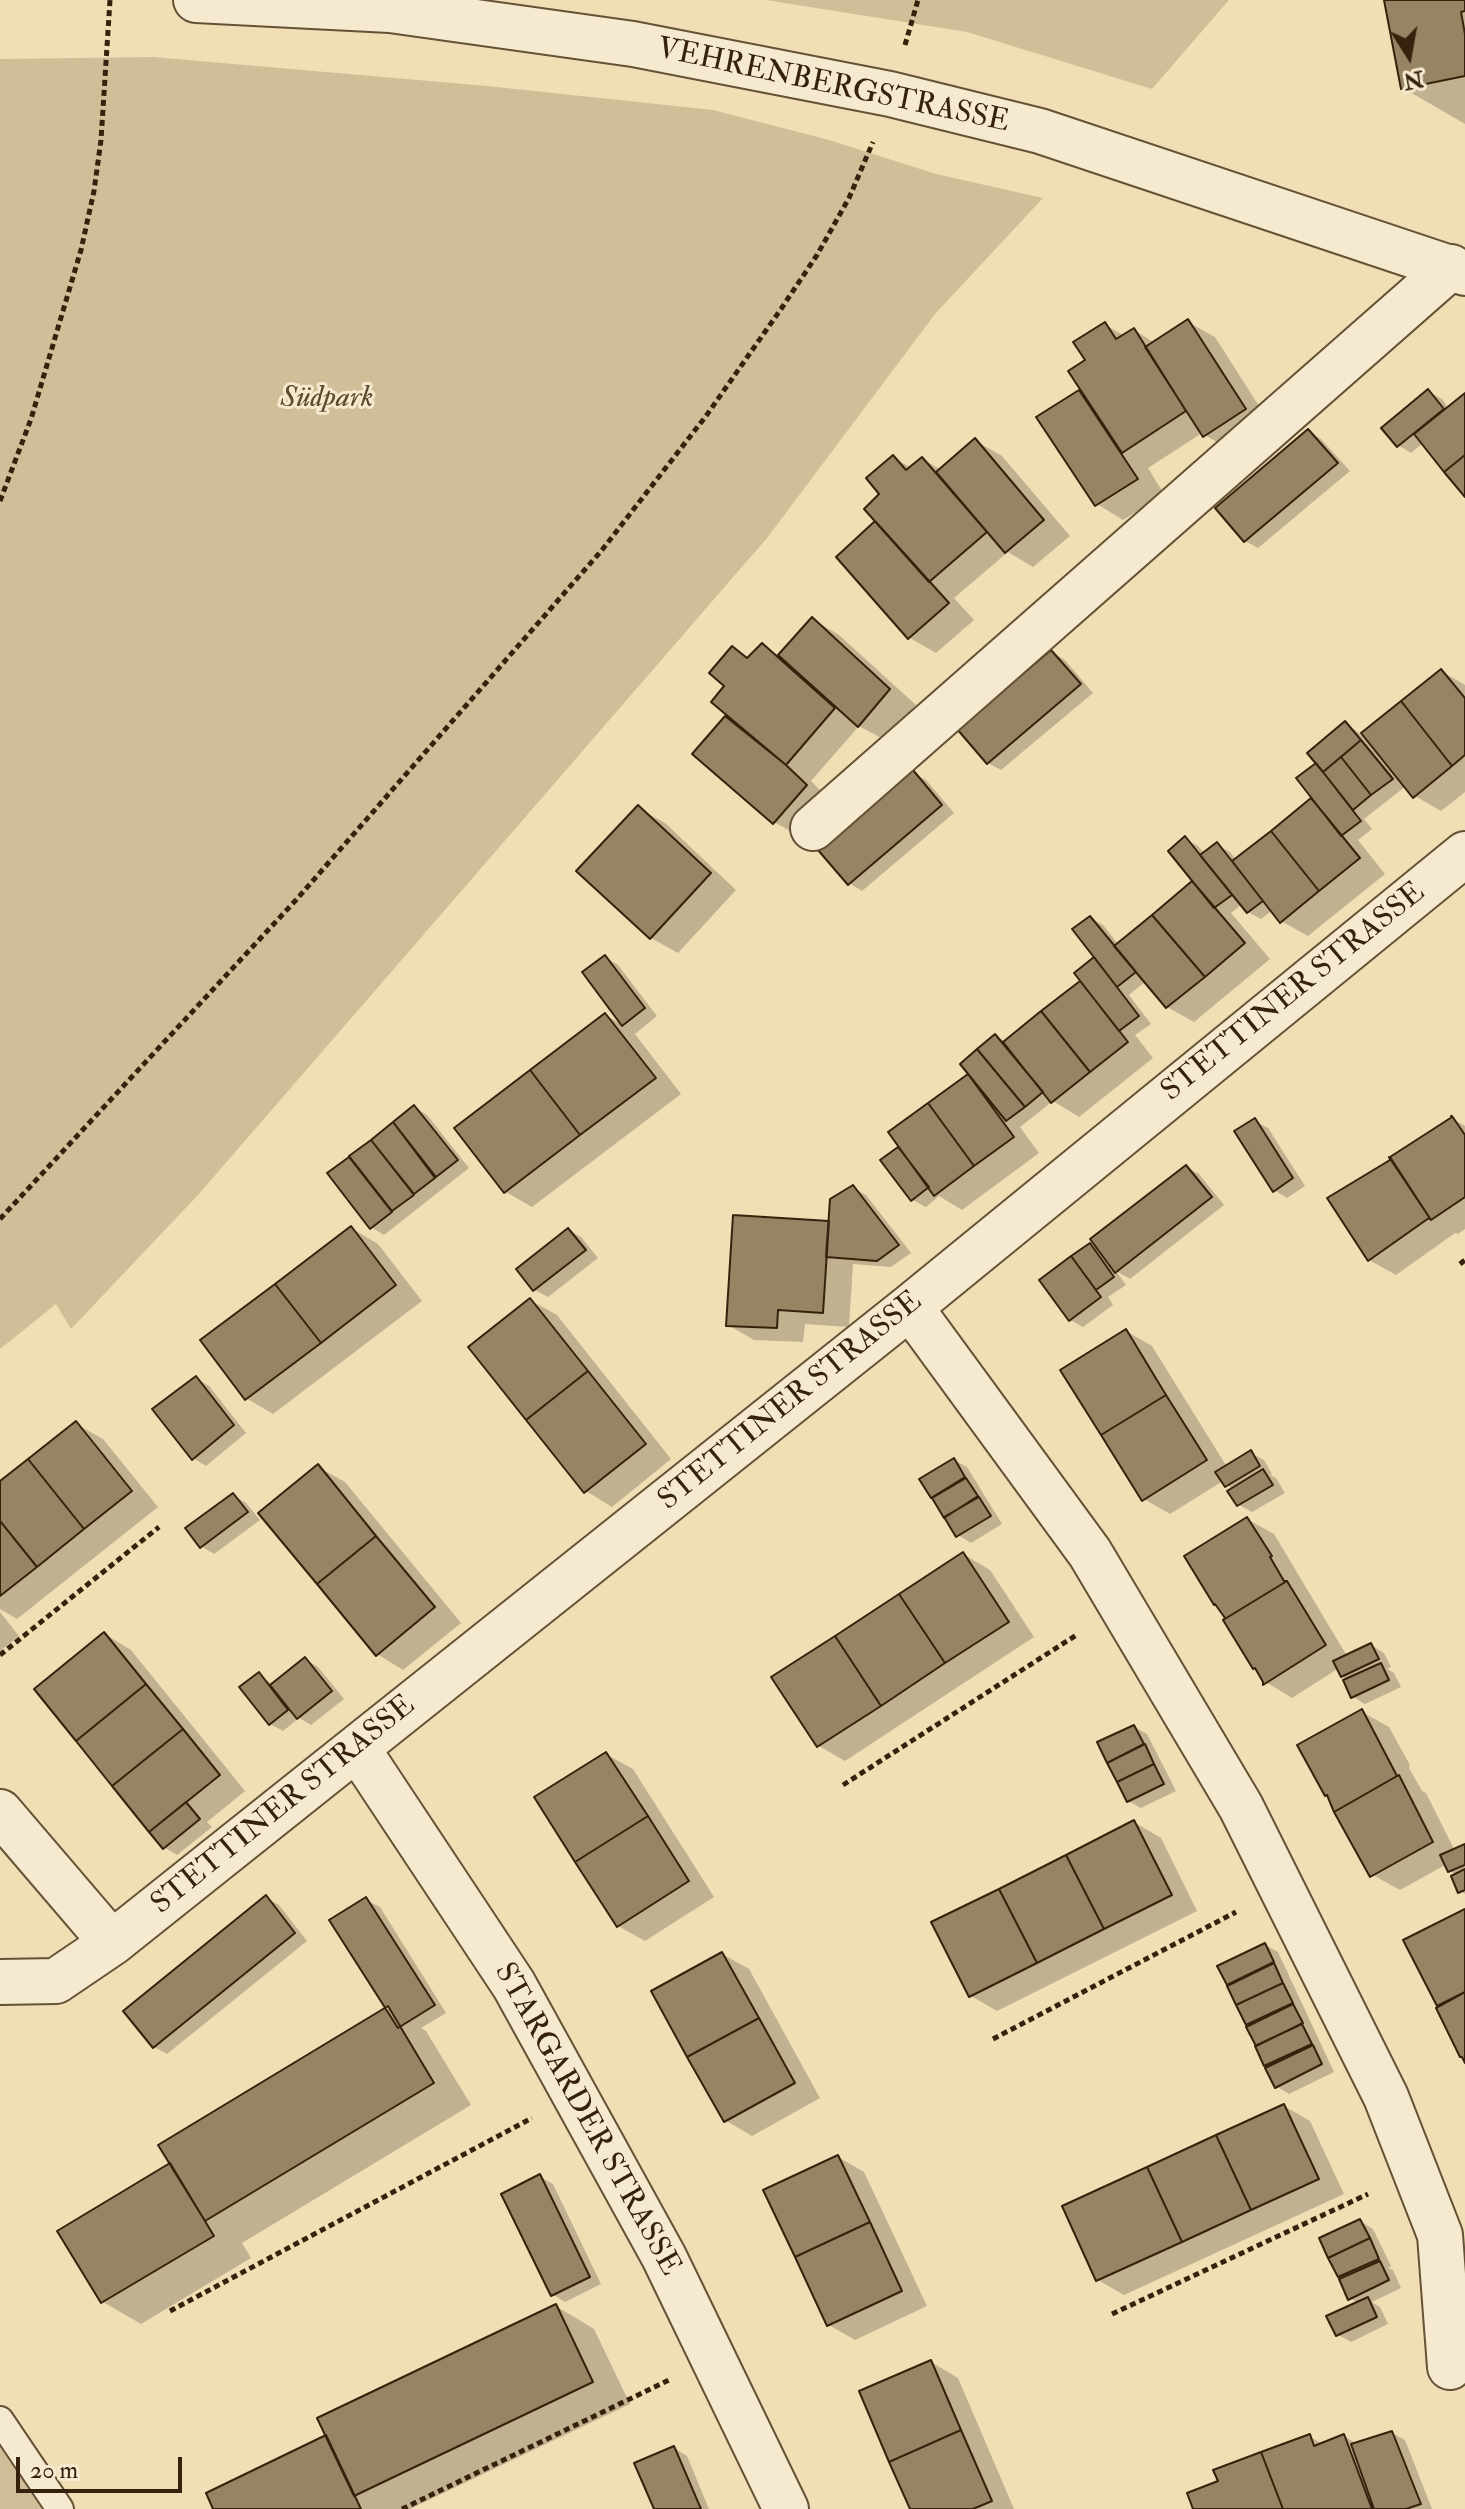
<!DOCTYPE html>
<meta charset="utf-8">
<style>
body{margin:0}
#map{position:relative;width:1465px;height:2509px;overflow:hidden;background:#f0deb5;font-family:"IM FELL Double Pica",serif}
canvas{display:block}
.north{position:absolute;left:1369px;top:16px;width:80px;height:80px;-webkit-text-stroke:6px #f5eacf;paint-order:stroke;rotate:169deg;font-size:22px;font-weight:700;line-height:32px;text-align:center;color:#36220c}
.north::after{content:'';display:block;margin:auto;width:28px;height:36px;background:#36220c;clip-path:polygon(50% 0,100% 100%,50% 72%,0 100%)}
.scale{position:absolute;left:16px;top:2457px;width:166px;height:36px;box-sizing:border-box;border:4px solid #36220c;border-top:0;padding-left:10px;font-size:24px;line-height:28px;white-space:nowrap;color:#36220c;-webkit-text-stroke:6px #f5eacf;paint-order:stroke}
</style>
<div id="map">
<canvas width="1465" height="2509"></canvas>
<div class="north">N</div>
<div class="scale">20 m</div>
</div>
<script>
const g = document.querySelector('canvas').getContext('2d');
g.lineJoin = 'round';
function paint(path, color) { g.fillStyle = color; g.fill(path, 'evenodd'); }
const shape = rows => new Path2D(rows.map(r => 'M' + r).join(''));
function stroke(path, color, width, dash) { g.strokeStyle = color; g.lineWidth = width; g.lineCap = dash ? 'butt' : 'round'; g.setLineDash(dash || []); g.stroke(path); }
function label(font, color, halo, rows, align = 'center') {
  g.font = font + ' "IM FELL Double Pica",serif'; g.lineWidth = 6; g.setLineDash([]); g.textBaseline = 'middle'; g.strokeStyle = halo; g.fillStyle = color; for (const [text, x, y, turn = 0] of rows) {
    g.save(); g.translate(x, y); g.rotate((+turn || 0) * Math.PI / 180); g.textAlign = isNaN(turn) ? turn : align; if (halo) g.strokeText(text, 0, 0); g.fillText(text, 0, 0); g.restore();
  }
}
const green = shape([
 [766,0,1229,0,1152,89,967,32],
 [153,57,487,86,713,110,829,140,936,174,1043,198,935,314,767,538,198,1195,71,1329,56,1304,0,1349,0,59],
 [0,2420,60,2509,0,2509]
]);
const shadow = shape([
 [1387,0,1465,0,1465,124,1403,88],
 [1188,322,1215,337,1271,425,1231,451,1202,433,1148,468,1164,494,1123,520,1097,504,1039,418,1082,391,1088,360,1105,325,1125,336,1134,330,1155,343],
 [1429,392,1442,399,1449,409,1465,396,1465,494,1423,443,1411,453,1398,445],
 [1308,431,1321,439,1350,471,1258,548,1245,541],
 [976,441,1002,456,1070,536,1033,567,1008,552,954,598,974,620,936,653,910,638,838,557,878,521,882,494,893,458,912,468,923,459,941,470],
 [812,619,839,635,916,705,885,740,859,726,811,781,832,802,801,837,774,822,695,754,728,716,727,686,733,648,750,658,762,646,780,656],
 [1052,652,1065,660,1093,693,1001,770,988,763],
 [1441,671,1465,685,1465,792,1441,811,1415,796,1406,786,1364,819,1372,829,1358,840,1385,874,1308,936,1281,921,1273,910,1261,919,1248,912,1242,904,1231,913,1270,959,1194,1022,1167,1007,1146,981,1129,995,1151,1024,1135,1035,1153,1058,1079,1117,1053,1101,1020,1127,1039,1153,962,1210,939,1196,926,1207,913,1200,898,1149,906,1154,968,1076,976,1081,996,1036,1006,1042,1080,984,1089,989,1096,957,1090,918,1103,925,1119,945,1195,881,1185,839,1198,846,1205,854,1217,845,1230,852,1236,860,1314,798,1318,764,1345,723,1362,735],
 [913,773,926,780,954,813,862,891,849,883],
 [638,808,665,823,736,890,678,953,651,938],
 [605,957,618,965,657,1016,635,1034,681,1094,532,1207,506,1192,605,1015,625,1026,585,973],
 [414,1107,427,1115,469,1168,384,1235,371,1227,330,1174],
 [1453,1119,1465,1126,1465,1229,1458,1234,1455,1233,1396,1275,1369,1260,1329,1199],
 [1255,1121,1268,1128,1305,1186,1287,1198,1274,1190],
 [1186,1167,1199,1174,1224,1205,1130,1279,1116,1271,1126,1285,1108,1297,1113,1305,1083,1327,1070,1320,1041,1281,1090,1245,1102,1252],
 [853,1188,866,1195,911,1253,891,1267,853,1264,849,1327,805,1324,803,1342,754,1340,728,1325,828,1223],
 [351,1228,378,1244,422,1301,273,1414,246,1398],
 [568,1230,581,1237,598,1258,548,1297,535,1290,518,1269],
 [530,1300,557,1315,671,1459,612,1507,586,1491],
 [1126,1331,1152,1346,1227,1467,1251,1453,1264,1460,1272,1474,1270,1475,1276,1478,1285,1493,1252,1512,1239,1505,1233,1490,1223,1481,1170,1514,1144,1499],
 [196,1378,209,1386,246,1433,206,1466,193,1458],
 [76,1424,103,1439,158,1507,17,1619,0,1609,0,1483],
 [954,1460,967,1467,1002,1524,971,1543,958,1535,922,1480],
 [318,1467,345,1482,461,1623,403,1670,377,1654],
 [233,1495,246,1503,260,1520,214,1554,201,1546],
 [1247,1519,1274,1534,1347,1656,1371,1645,1384,1653,1391,1667,1387,1669,1394,1673,1401,1687,1365,1704,1352,1696,1349,1680,1342,1676,1339,1668,1292,1698,1266,1682],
 [963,1554,990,1570,1034,1637,845,1761,819,1746],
 [0,1612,19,1636,0,1651],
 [105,1634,131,1650,245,1791,207,1822,212,1827,177,1855,164,1847],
 [305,1659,318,1667,344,1699,311,1725,299,1718,283,1731,270,1724,259,1675,274,1685],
 [1362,1712,1389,1727,1410,1765,1409,1768,1422,1791,1426,1793,1455,1851,1465,1846,1465,1894,1460,1891,1457,1875,1450,1871,1447,1864,1400,1890,1373,1875,1362,1859,1330,1796,1326,1795],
 [1134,1727,1147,1734,1176,1791,1141,1808,1128,1801,1100,1743],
 [606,1754,633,1769,714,1897,645,1941,618,1926],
 [1134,1822,1161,1838,1197,1911,997,2011,971,1996],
 [266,1898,279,1905,307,1941,167,2054,154,2047],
 [366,1900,380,1907,446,2013,421,2028,426,2031,471,2105,242,2243,251,2258,141,2324,103,2302,60,2231,172,2164,388,2009],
 [1265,1945,1278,1952,1334,2072,1289,2094,1276,2086,1252,2026,1247,2023,1220,1967],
 [722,1954,749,1969,820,2098,752,2136,725,2120],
 [1284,2106,1310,2121,1344,2194,1124,2295,1098,2280],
 [838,2157,864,2172,927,2306,855,2340,829,2325],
 [540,2177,553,2184,601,2284,565,2302,552,2294],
 [1360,2221,1373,2229,1391,2266,1388,2268,1393,2270,1401,2288,1372,2302,1380,2307,1388,2324,1351,2342,1337,2334,1358,2303,1350,2298,1344,2279,1340,2276],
 [556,2306,594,2329,630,2404,410,2509,216,2509,328,2436],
 [931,2362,958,2378,1014,2509,912,2509],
 [1392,2433,1405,2440,1432,2509,1195,2509,1220,2482,1310,2437,1323,2444,1344,2436,1357,2444],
 [674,2448,687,2456,709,2509,656,2509]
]);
const building = shape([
 [1384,0,1465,0,1465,11,1461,12,1465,34,1465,76,1401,89,1384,0],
 [1188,319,1246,409,1203,437,1145,347,1188,319],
 [1105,322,1116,339,1134,328,1186,411,1122,453,1068,371,1085,360,1073,342,1105,322],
 [1428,389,1444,409,1397,447,1381,428,1428,389],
 [1079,390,1138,479,1095,506,1036,417,1079,390],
 [1465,393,1465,455,1444,472,1414,434,1465,393],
 [1308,429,1338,463,1244,542,1215,508,1308,429],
 [975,438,1044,520,1005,553,936,472,975,438],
 [893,455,906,470,922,457,987,532,929,582,864,509,879,494,866,478,893,455],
 [1465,455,1465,497,1444,472,1465,455],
 [875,521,949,603,908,639,836,557,875,521],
 [812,617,890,689,858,727,778,655,812,617],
 [762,643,835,708,786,765,711,702,724,686,709,673,732,646,747,658,762,643],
 [1051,650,1081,684,987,764,957,729,1051,650],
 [1441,669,1465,698,1465,755,1452,766,1401,701,1441,669],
 [1401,701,1452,766,1413,798,1361,733,1401,701],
 [725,716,786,765,807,785,773,824,692,754,725,716],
 [1345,721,1361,740,1323,772,1307,753,1345,721],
 [1361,740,1393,779,1371,795,1341,757,1361,740],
 [1341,757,1371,795,1353,810,1323,772,1341,757],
 [1316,763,1361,821,1341,836,1296,778,1316,763],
 [913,770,942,805,848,885,818,850,913,770],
 [1311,798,1360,858,1319,891,1271,831,1311,798],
 [638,805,711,873,650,939,576,871,638,805],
 [1271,831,1319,891,1280,923,1232,861,1271,831],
 [1185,836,1232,895,1214,908,1168,851,1185,836],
 [1217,842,1263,901,1247,913,1200,855,1217,842],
 [1192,881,1245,943,1205,977,1152,915,1192,881],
 [1152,915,1205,977,1166,1008,1114,946,1152,915],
 [1090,916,1136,972,1117,987,1072,929,1090,916],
 [605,955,645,1008,622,1026,582,972,605,955],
 [1094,957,1139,1016,1119,1031,1074,973,1094,957],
 [1080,981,1128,1042,1090,1072,1041,1011,1080,981],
 [1041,1011,1090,1072,1051,1103,1003,1042,1041,1011],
 [605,1013,656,1078,580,1135,530,1070,605,1013],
 [995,1034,1043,1092,1025,1107,977,1049,995,1034],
 [977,1049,1025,1107,1006,1121,960,1064,977,1049],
 [530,1070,580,1135,504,1193,454,1128,530,1070],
 [968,1074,1014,1137,974,1166,928,1103,968,1074],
 [928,1103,974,1166,934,1196,888,1132,928,1103],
 [414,1105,458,1160,436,1177,393,1122,414,1105],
 [1451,1116,1452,1116,1465,1135,1465,1197,1431,1220,1390,1157,1452,1117,1451,1116],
 [1255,1118,1293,1178,1273,1192,1234,1131,1255,1118],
 [393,1122,435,1178,414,1194,371,1140,393,1122],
 [371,1140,414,1195,392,1211,349,1156,371,1140],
 [898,1147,929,1187,911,1201,880,1160,898,1147],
 [349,1157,392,1212,370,1229,327,1173,349,1157],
 [1389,1157,1431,1220,1429,1218,1368,1261,1327,1198,1390,1160,1389,1157],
 [1186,1165,1212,1197,1115,1273,1090,1239,1186,1165],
 [853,1185,899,1245,877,1261,826,1257,830,1199,853,1185],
 [733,1215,829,1221,823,1313,778,1310,777,1328,726,1326,733,1215],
 [351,1226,396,1285,321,1343,275,1284,351,1226],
 [568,1228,586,1250,533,1291,516,1269,568,1228],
 [1090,1243,1114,1277,1096,1290,1071,1256,1090,1243],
 [1071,1256,1101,1297,1069,1321,1039,1280,1071,1256],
 [275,1284,321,1343,245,1400,200,1340,275,1284],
 [530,1298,588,1371,526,1420,468,1347,530,1298],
 [1126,1329,1166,1395,1101,1435,1060,1370,1126,1329],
 [588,1371,646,1444,584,1493,526,1420,588,1371],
 [196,1376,234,1425,192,1460,152,1409,196,1376],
 [1166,1395,1207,1460,1142,1501,1101,1435,1166,1395],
 [76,1421,132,1491,84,1529,28,1459,76,1421],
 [1251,1450,1260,1466,1225,1487,1215,1472,1251,1450],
 [954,1458,965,1477,931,1498,919,1479,954,1458],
 [28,1459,84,1529,37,1567,0,1521,0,1481,28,1459],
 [318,1464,376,1536,317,1584,258,1513,318,1464],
 [1263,1469,1273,1485,1237,1506,1227,1491,1263,1469],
 [966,1478,978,1496,944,1518,932,1498,966,1478],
 [233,1493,248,1512,200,1548,185,1528,233,1493],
 [979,1497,991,1516,956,1537,944,1517,979,1497],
 [1247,1517,1272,1556,1270,1557,1284,1581,1287,1581,1223,1620,1225,1618,1215,1604,1214,1605,1184,1556,1247,1517],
 [0,1521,37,1567,0,1596,0,1521],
 [376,1536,435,1607,376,1656,317,1584,376,1536],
 [963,1552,1009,1622,945,1663,899,1594,963,1552],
 [1287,1581,1326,1645,1263,1685,1263,1682,1255,1668,1253,1669,1223,1620,1287,1581],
 [899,1594,945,1663,881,1706,835,1636,899,1594],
 [104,1632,146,1684,76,1741,34,1689,104,1632],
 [835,1636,881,1706,817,1747,771,1677,835,1636],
 [1371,1643,1379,1659,1341,1677,1333,1661,1371,1643],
 [305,1657,332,1691,297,1719,270,1685,305,1657],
 [1381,1663,1389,1680,1351,1698,1343,1680,1381,1663],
 [259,1672,288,1710,269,1725,239,1687,259,1672],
 [146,1684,183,1729,112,1786,76,1741,146,1684],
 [1362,1709,1397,1776,1334,1812,1327,1795,1325,1796,1297,1745,1362,1709],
 [1134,1725,1144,1744,1107,1763,1097,1742,1134,1725],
 [183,1729,220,1775,149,1832,112,1786,183,1729],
 [1145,1744,1154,1764,1117,1782,1107,1763,1145,1744],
 [606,1752,648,1816,575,1862,534,1797,606,1752],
 [1154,1764,1164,1784,1127,1802,1117,1782,1154,1764],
 [1399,1775,1433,1842,1370,1877,1334,1812,1399,1775],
 [186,1802,200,1819,163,1849,149,1832,186,1802],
 [648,1816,689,1881,617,1927,575,1862,648,1816],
 [1134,1820,1172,1895,1104,1929,1066,1855,1134,1820],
 [1465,1844,1465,1865,1448,1872,1440,1855,1465,1844],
 [1066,1855,1104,1929,1037,1963,999,1889,1066,1855],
 [1465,1869,1465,1890,1458,1893,1451,1876,1465,1869],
 [999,1889,1037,1963,969,1997,931,1922,999,1889],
 [266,1895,295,1933,153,2048,123,2011,266,1895],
 [366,1897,435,2005,398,2028,329,1920,366,1897],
 [1465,1909,1465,1992,1437,2006,1403,1940,1465,1909],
 [1265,1943,1274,1962,1227,1985,1217,1966,1265,1943],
 [722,1952,759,2018,687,2057,651,1991,722,1952],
 [1274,1963,1283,1983,1236,2005,1227,1986,1274,1963],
 [1283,1983,1293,2003,1246,2025,1236,2005,1283,1983],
 [1465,1992,1465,2063,1462,2057,1460,2057,1436,2008,1465,1992],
 [1293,2004,1303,2023,1256,2046,1246,2027,1293,2004],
 [388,2006,434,2083,205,2221,158,2145,388,2006],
 [759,2018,795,2083,724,2122,687,2057,759,2018],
 [1302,2024,1312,2044,1264,2066,1255,2046,1302,2024],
 [1313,2045,1322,2064,1275,2088,1265,2068,1313,2045],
 [1284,2104,1319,2179,1251,2210,1216,2135,1284,2104],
 [1216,2135,1251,2210,1182,2242,1147,2167,1216,2135],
 [838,2155,870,2222,795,2257,763,2190,838,2155],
 [170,2163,214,2236,101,2303,57,2231,170,2163],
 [1147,2167,1182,2242,1096,2281,1062,2206,1147,2167],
 [540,2174,590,2277,551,2296,501,2194,540,2174],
 [1360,2219,1370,2238,1328,2258,1319,2238,1360,2219],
 [870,2222,902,2291,827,2326,795,2257,870,2222],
 [1370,2238,1379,2259,1338,2277,1328,2258,1370,2238],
 [1380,2261,1389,2280,1348,2300,1339,2279,1380,2261],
 [1368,2297,1377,2317,1336,2336,1326,2316,1368,2297],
 [556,2304,593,2382,354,2496,317,2418,556,2304],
 [931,2360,961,2430,889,2462,859,2391,931,2360],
 [961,2430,992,2501,973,2509,910,2509,889,2462,961,2430],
 [1392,2431,1421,2504,1406,2509,1374,2509,1351,2444,1392,2431],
 [1310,2434,1314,2446,1344,2434,1372,2509,1283,2509,1261,2452,1310,2434],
 [326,2435,361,2509,213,2509,206,2493,326,2435],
 [674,2446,701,2509,654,2509,634,2463,674,2446],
 [1261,2452,1283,2509,1193,2509,1187,2493,1218,2481,1213,2470,1261,2452]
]);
const path = shape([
 [905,45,918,0],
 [0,501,31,419,81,250,94,191,101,140,110,0],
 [0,1219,296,900,602,550,706,416,781,309,817,255,849,198,873,142],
 [1460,1264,1465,1260],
 [0,1655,159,1527],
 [843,1785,1078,1634],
 [993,2039,1236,1912],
 [170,2311,532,2118],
 [1112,2314,1368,2194],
 [402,2509,669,2380]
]);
const lane = shape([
 [0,2420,60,2509]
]);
const street = shape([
 [196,0,390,10,633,44,890,94,1040,131,1465,273],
 [813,828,1451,267],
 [910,1307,1090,1553,1241,1807,1386,2097,1440,2235,1450,2367],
 [357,1748,514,1985,664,2257,786,2509],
 [0,1812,112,1943,56,1981,0,1982],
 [112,1943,910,1307,1465,854]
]);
const streetNames = [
 ["VEHRENBERGSTRASSE",833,87,12],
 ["STETTINER STRASSE",1294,993,-39],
 ["STETTINER STRASSE",791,1402,-39],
 ["STETTINER STRASSE",284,1806,-39],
 ["STARGARDER STRASSE",586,2120,61]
];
const parkNames = [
 ["Südpark",327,400]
];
paint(green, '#d0be98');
paint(shadow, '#0003');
paint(building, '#978464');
stroke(building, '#36220c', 2);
stroke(lane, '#645136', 30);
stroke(street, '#645136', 48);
stroke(path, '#36220c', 5, [6, 4]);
stroke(lane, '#f5eacf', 26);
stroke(street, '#f5eacf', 44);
label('30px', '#36220c', '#f5eacf', streetNames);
label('italic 30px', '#5c492f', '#f5eacf', parkNames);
</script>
